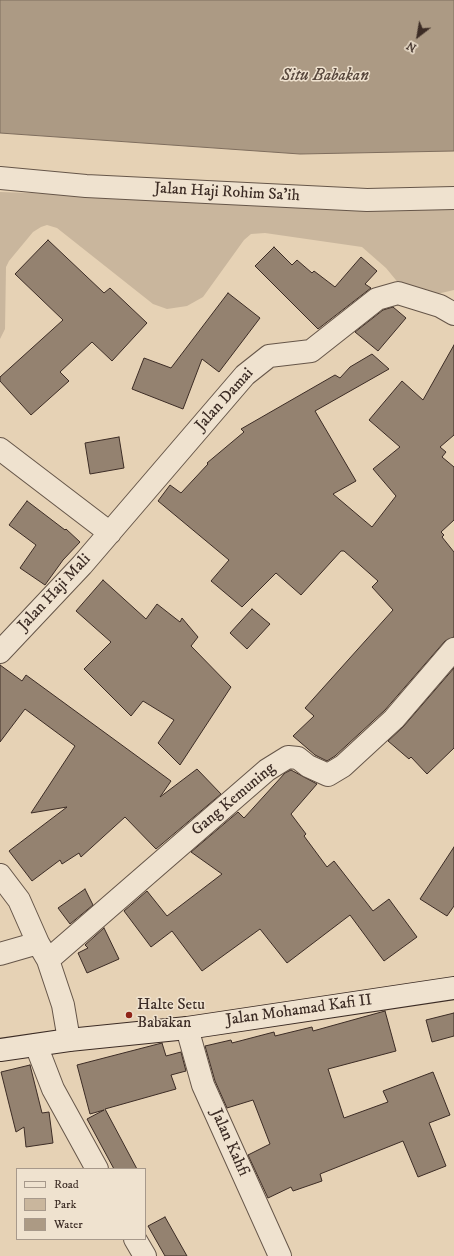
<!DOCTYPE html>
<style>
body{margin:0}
#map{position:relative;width:454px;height:1256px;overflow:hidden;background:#e6d2b5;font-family:"IM FELL DW Pica",serif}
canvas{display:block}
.legend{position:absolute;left:16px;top:1168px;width:130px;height:72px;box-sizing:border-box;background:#efe2cf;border:1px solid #a7998b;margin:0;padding:5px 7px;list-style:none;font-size:12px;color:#3c2c25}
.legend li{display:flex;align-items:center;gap:8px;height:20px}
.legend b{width:20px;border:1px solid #a7998b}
.north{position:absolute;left:398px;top:16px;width:40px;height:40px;-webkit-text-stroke:3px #efe2cf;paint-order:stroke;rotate:211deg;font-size:11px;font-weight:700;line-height:16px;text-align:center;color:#3c2c25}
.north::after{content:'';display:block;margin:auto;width:14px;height:18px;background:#3c2c25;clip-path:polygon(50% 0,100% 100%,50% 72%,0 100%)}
</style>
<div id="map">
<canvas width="454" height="1256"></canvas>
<ul class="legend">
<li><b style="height:5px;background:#efe2cf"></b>Road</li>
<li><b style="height:11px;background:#c9b69d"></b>Park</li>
<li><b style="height:11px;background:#ac9a84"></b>Water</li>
</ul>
<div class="north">N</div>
</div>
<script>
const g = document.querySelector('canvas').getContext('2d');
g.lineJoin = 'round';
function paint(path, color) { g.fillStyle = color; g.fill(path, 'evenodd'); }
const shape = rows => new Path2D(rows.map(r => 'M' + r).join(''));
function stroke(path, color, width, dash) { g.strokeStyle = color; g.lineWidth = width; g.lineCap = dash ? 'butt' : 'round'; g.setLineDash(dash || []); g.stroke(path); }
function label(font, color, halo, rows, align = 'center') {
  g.font = font + ' "IM FELL DW Pica",serif'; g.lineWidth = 3; g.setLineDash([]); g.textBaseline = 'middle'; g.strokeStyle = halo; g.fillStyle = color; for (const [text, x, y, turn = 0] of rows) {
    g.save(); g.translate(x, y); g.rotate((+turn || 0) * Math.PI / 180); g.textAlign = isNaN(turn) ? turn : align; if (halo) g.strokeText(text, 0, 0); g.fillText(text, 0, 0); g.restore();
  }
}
const green = shape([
 [0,192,454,207,454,290,424,297,400,285,386,268,362,247,265,233,251,234,244,240,203,297,187,306,167,309,153,304,57,228,47,225,41,227,33,232,9,261,6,267,5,329,0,339]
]);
const water = shape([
 [0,0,454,0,454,151,300,154,0,133,0,0]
]);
const building = shape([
 [48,240,104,293,110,288,147,323,112,361,92,342,60,372,69,381,31,415,0,381,0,377,63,320,15,274,48,240],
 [274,247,292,265,297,260,312,273,314,271,335,287,361,257,377,271,365,284,371,288,318,329,255,266,274,247],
 [228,293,260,318,219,372,202,359,183,409,132,389,144,358,171,368,228,293],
 [393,307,406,318,378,351,355,332,383,310,393,307],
 [454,345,454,435,440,447,446,452,442,457,454,467,454,520,441,532,444,535,442,537,454,552,454,637,445,641,385,710,335,756,327,761,315,755,293,736,314,716,305,708,393,610,372,587,378,581,344,551,341,551,301,595,276,573,242,607,211,581,229,560,158,501,170,485,181,493,208,464,207,463,244,432,241,429,335,375,340,378,350,367,372,354,389,369,315,411,356,481,333,494,372,527,396,496,373,469,400,447,369,420,402,381,423,400,454,345],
 [119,437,124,468,90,474,85,443,119,437],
 [27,501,65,530,66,529,80,542,63,560,45,585,20,568,36,545,9,525,27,501],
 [103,580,146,619,157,604,180,622,182,618,198,637,191,646,231,687,180,765,158,743,174,720,143,701,131,716,84,669,111,642,76,611,103,580],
 [252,609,270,624,247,649,230,633,252,609],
 [0,665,22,681,26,675,171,781,160,797,197,769,221,794,156,849,125,817,81,857,79,853,62,864,60,860,32,881,9,851,67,807,31,813,75,746,25,709,0,742,0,665],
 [454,668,454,748,427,774,411,757,409,759,388,741,403,727,454,668],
 [291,770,317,784,291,814,306,834,304,836,327,867,334,861,373,911,389,899,417,937,384,961,350,915,287,963,260,929,202,971,172,931,151,947,124,911,147,891,167,916,222,874,191,852,238,812,244,818,285,773,291,770],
 [454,847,454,906,447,916,420,899,454,847],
 [85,889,93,905,70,924,58,908,85,889],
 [104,928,119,959,87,973,78,953,88,948,85,945,104,928],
 [385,1011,396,1051,328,1069,344,1118,388,1102,383,1091,433,1072,450,1115,429,1123,446,1166,418,1177,403,1141,320,1174,322,1181,293,1191,291,1187,268,1198,248,1155,270,1144,253,1100,227,1108,215,1081,205,1046,231,1040,232,1043,274,1032,275,1036,312,1027,313,1031,385,1011],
 [454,1013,454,1036,432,1042,426,1020,454,1013],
 [162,1043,166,1056,181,1052,186,1071,171,1075,176,1089,105,1109,137,1169,114,1169,87,1119,104,1110,90,1114,77,1065,162,1043],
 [30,1065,42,1113,49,1112,53,1143,26,1147,24,1127,16,1132,1,1072,30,1065],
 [165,1217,187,1256,165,1256,148,1226,165,1217]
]);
const minor = shape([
 [0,178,86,186,367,200,454,198],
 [0,449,110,533],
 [0,652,82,565,245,375,269,356,311,351,377,299,398,293,440,306,454,314],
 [0,875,19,900,38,943,48,960,63,1005,69,1040],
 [0,954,38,943],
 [48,960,267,770,288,757,298,758,308,766,328,775,343,766,394,719,454,649],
 [187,1028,203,1085,280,1256],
 [36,1045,53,1089,97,1169],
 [135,1239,145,1256]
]);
const secondary = shape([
 [0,1050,69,1040,187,1028,454,988]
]);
const markers = [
 [129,1015,4,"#8f2418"]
];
const streetNames = [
 ["Jalan Haji Rohim Sa'ih",227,193,3],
 ["Jalan Damai",225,400,-48],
 ["Jalan Haji Mali",55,593,-47],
 ["Gang Kemuning",234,800,-40],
 ["Jalan Mohamad Kafi II",299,1011,-8],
 ["Jalan Kahfi",229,1143,66]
];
const poiNames = [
 ["Halte Setu",137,1006],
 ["Babakan",137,1024]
];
const waterNames = [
 ["Situ Babakan",325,76]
];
paint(green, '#c9b69d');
paint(water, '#ac9a84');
stroke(water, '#7f6e5e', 1);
paint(building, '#948270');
stroke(building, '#3c2c25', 1);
stroke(minor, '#665649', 24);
stroke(secondary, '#3c2c25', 24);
stroke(minor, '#efe2cf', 22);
stroke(secondary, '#efe2cf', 22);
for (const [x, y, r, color] of markers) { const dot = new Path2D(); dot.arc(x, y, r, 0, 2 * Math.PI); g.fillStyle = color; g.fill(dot); stroke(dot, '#efe2cf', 1.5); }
label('16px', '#3c2c25', '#efe2cf', streetNames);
label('16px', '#3c2c25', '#efe2cf', poiNames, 'left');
label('italic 17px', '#58483d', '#efe2cf', waterNames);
</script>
